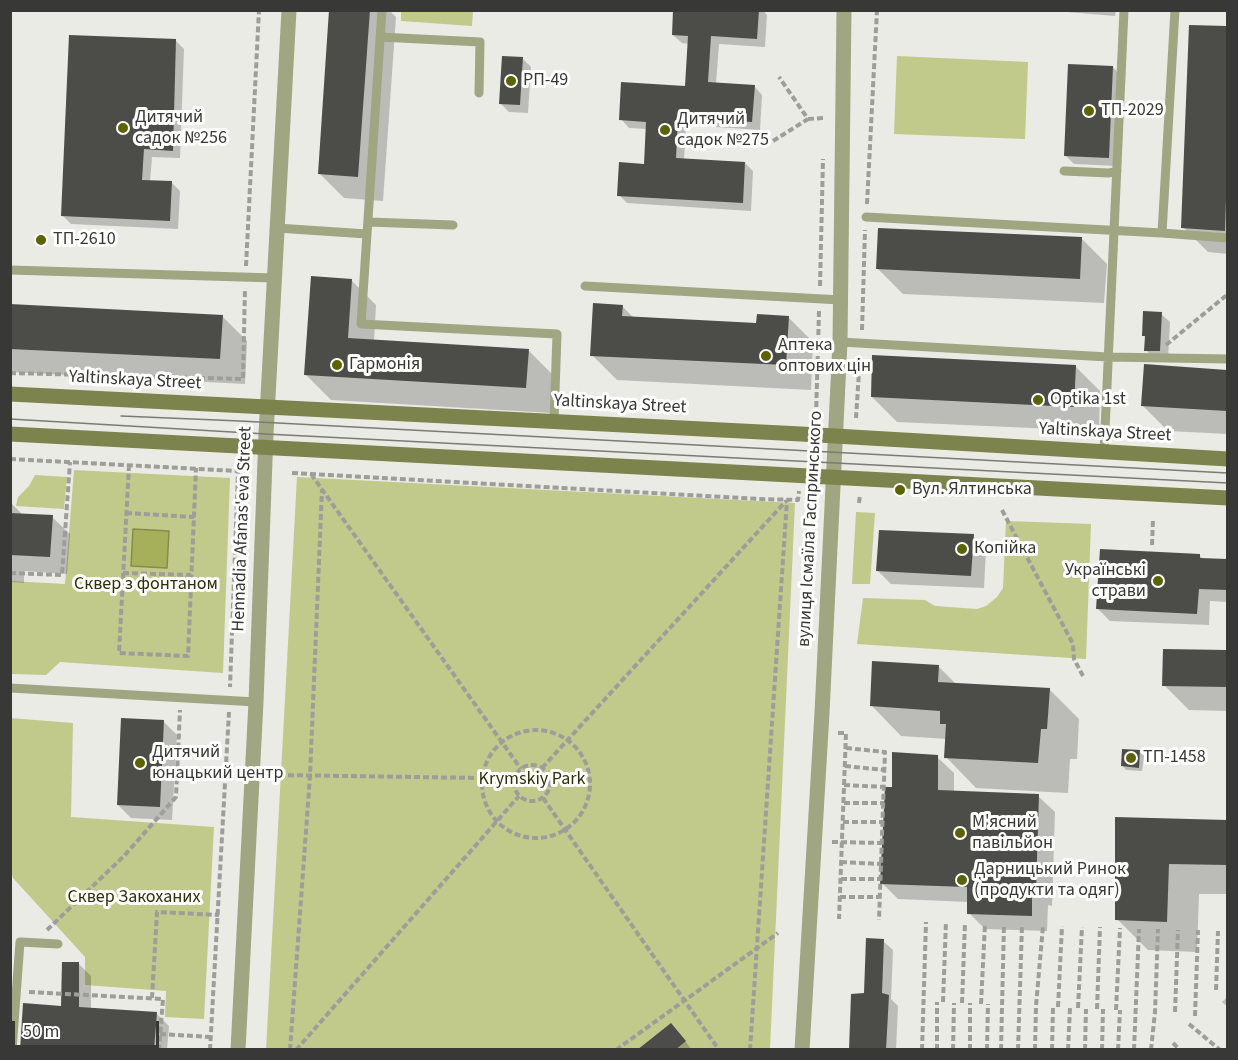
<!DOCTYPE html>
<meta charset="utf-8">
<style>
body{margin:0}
#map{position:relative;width:1238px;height:1060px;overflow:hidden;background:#eaebe5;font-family:"Source Sans 3",sans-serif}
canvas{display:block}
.frame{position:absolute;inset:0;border:12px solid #383936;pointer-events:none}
.scale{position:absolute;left:12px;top:1021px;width:147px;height:27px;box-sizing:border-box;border:3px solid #383936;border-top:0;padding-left:8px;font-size:18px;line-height:21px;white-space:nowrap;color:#383936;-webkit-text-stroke:4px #fffffe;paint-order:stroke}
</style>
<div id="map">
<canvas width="1238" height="1060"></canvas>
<div class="frame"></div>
<div class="scale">50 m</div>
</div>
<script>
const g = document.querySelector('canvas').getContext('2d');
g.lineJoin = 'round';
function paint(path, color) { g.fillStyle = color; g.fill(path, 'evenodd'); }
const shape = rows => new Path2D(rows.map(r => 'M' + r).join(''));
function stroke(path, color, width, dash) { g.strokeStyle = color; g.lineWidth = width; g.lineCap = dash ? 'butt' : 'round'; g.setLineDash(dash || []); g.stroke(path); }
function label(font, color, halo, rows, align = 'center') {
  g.font = font + ' "Source Sans 3",sans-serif'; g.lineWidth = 6; g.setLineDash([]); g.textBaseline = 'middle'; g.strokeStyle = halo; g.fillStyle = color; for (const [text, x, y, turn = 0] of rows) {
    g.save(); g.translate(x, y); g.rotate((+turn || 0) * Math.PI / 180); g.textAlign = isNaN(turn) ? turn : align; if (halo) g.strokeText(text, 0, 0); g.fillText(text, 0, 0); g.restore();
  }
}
const green = shape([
 [401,11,473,11,472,26,401,21],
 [897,56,1028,62,1025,139,894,134],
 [74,470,230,478,223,673,60,662,46,675,11,674,10,581,65,584],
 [35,475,67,477,64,509,16,506,18,497,29,486],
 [297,477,795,503,770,1049,266,1050],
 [856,512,875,513,870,584,852,584],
 [1006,521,1091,524,1086,659,857,644,863,598,925,600,935,606,977,609,986,606,997,597,1003,588],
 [10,718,73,723,71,817,214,827,204,1019,165,1017,166,991,85,985,85,957,13,878,10,868]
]);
const water = shape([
 [133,529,169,531,167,568,131,566,133,529]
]);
const shadow = shape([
 [330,10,389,10,396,17,383,201,344,198,319,173],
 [675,10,763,10,767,15,765,47,719,44,716,84,754,86,762,95,760,130,686,125,684,160,745,163,753,171,751,211,627,203,619,195,645,165,647,129,629,128,621,119,687,87,689,44,682,43,673,35],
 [1043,10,1116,10,1115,16],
 [1191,27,1228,28,1228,254,1208,252,1183,227],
 [176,41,184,49,180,158,152,157,150,182,172,183,180,191,178,229,71,224,63,216],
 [523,59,531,67,528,113,509,112,500,103],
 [1113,67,1121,76,1117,166,1074,164,1066,156],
 [1081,238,1107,264,1104,303,903,294,878,269],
 [351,280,376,305,374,341,528,350,553,375,551,413,331,400,306,375],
 [10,306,222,316,247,341,245,384,10,372],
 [622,306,635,319,757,325,788,317,813,342,811,390,617,380,592,355],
 [1161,314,1170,322,1168,359,1154,359,1146,350,1147,338,1144,336],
 [1075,366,1100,391,1099,431,897,422,872,397],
 [1145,366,1228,371,1228,434,1168,431,1143,406],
 [10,502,23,515,52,517,70,534,67,574,24,571,24,583,10,582],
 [973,536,986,549,984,588,891,584,878,571],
 [1200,556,1203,559,1228,560,1228,602,1210,601,1209,625,1110,621,1098,609],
 [1164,651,1228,652,1228,711,1189,710,1164,685],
 [939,667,956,684,1049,689,1079,719,1077,759,1070,759,1068,793,976,788,946,757,947,739,901,736,871,705],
 [164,722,177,735,172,820,131,818,118,805],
 [1140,752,1144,756,1142,771,1126,770,1123,766],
 [937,757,954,773,954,792,1038,796,1055,812,1052,906,1048,905,1047,931,985,929,969,913,969,902,898,899,882,883,893,789],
 [1116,819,1228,822,1228,894,1199,894,1197,952,1148,950,1117,919],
 [883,941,893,950,891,999,898,1006,896,1050,850,1050,865,994],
 [79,964,91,976,91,1009,156,1013,169,1026,167,1050,21,1050,63,1007],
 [1228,996,1228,1007,1222,1002],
 [679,1033,692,1050,654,1050]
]);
const building = shape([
 [329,10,370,10,358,177,318,174],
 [673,10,759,10,757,39,711,36,708,82,755,85,752,122,678,118,676,158,745,162,743,203,617,196,619,162,644,164,646,122,619,120,621,82,685,86,688,36,672,35],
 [1189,25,1227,26,1227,168,1225,231,1181,228],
 [69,35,176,39,173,151,144,149,142,180,172,181,170,221,61,216],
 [502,56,523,57,520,105,499,104],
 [1068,64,1113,66,1109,158,1064,156],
 [878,228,1082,237,1080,279,876,269],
 [311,276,352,279,348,338,529,349,526,388,304,375],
 [593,303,623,305,622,316,756,323,757,314,789,316,786,365,590,356],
 [10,304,223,315,220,359,10,349],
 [1143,311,1162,312,1160,351,1144,351,1145,336,1142,336],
 [872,355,1076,365,1074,407,871,397],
 [1144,364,1227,370,1227,411,1141,406],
 [10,513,53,515,50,557,10,555],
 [879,530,974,534,971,576,876,571],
 [1100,549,1200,554,1200,558,1227,559,1227,590,1199,589,1197,614,1096,609],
 [1163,649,1227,650,1227,687,1162,686],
 [872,661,939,665,938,682,1050,688,1047,729,1041,729,1038,763,944,758,946,724,940,724,940,711,870,706],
 [121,718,164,720,160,807,117,805],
 [1122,749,1140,750,1139,768,1121,766],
 [892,752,938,755,938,790,1039,794,1036,890,1032,890,1032,916,967,914,967,887,880,884,885,787,892,787],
 [1115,817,1227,820,1227,865,1169,864,1167,922,1115,920],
 [866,938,884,939,882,993,889,995,886,1050,849,1050,851,994,864,993],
 [62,962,79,962,79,1007,157,1012,154,1050,20,1050,23,1003,61,1006],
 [671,1023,686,1041,675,1050,637,1050]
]);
const path = shape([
 [808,119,824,118],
 [773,141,808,119,779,77],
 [867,204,877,10],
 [246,266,259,10],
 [820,286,823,159],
 [862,330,865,230],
 [1166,345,1228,294],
 [10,373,243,379,245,288],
 [816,416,819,311],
 [856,418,860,356],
 [10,459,238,471,230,687],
 [129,465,119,653,188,656,196,468],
 [292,473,759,499,798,500,799,491],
 [311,474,521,769],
 [859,503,860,494],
 [1002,510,1073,644,1074,659,1083,676],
 [126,513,194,517],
 [1152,545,1153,519],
 [10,573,62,575,70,462],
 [123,573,191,575],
 '482 784a54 54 0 1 1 108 0a54 54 0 1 1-108 0Z',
 [838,733,846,733,839,919],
 [846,748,885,752,879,920],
 '514 783a18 18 0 1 1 36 0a18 18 0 1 1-36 0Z',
 [845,766,885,770],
 [542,768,786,501],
 [279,775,482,778],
 [844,785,885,787],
 [543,798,719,1050],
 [844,803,884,803],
 [843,822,883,822],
 [832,842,882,843],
 [841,862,881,864],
 [841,879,881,879],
 [840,897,879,897],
 [47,930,124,856,176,797,180,710],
 [1216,990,1218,931],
 [29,992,163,999,159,1050],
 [152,998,157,912,219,915],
 [943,1002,946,922],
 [962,1003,965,923],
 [981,1004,985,924],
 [1058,1007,1062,926],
 [1078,1008,1082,927],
 [1097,1009,1100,927],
 [1116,1010,1120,928],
 [1175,1012,1178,930],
 [1195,1016,1198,930],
 [1189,1024,1220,1050],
 [160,1034,211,1037],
 [1173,1043,1180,1050],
 [210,1050,229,712],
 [290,1050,310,776,322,489],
 [296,1050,519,796],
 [616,1050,778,933],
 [750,1050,787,500],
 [922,1050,926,922],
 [937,1050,937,1002],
 [953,1050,954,1003],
 [970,1050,970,1003],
 [987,1050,988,1004],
 [1001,1050,1004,924],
 [1018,1050,1022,925],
 [1035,1050,1036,1006,1043,926],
 [1052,1050,1053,1007],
 [1068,1050,1070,1008],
 [1085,1050,1086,1009],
 [1102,1050,1103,1009],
 [1118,1050,1120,1010],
 [1134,1050,1139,929],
 [1151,1050,1155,1012,1158,929]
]);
const lane = shape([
 [380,37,480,42,479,93],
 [1064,171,1109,173,1117,171],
 [866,217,1162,233,1175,10],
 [368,222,453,225],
 [277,228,367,234,382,10],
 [1162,233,1228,238],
 [367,234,361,324,557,334,554,422],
 [10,270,274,278],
 [585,286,841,300],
 [840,342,1108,357,1228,359],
 [1104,452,1124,10],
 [10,688,256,702],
 [12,1050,20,942,58,944]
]);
const street = shape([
 [238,1050,256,702,266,434,289,10],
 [802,1050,822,713,840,342,844,10]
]);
const secondary = shape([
 [10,394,801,434,1228,459],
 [10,434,1228,498]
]);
const tram = shape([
 [121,416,240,421,1228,473],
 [10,419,266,434,1228,483]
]);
const markers = [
 [511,81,6,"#5c6200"],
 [1089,111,6,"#5c6200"],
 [123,128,6,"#5c6200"],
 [665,130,6,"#5c6200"],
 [41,240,6,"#5c6200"],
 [766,356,6,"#5c6200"],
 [337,365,6,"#5c6200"],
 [1038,400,6,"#5c6200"],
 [900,490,6,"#5c6200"],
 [962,549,6,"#5c6200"],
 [1158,581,6,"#5c6200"],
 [1131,758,6,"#5c6200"],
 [140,763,6,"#5c6200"],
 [960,833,6,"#5c6200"],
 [962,880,6,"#5c6200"]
];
const poiNames = [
 ["РП-49",523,81],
 ["ТП-2029",1101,111],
 ["Дитячий",135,118],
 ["садок №256",135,139],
 ["Дитячий",677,120],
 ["садок №275",677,141],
 ["ТП-2610",53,240],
 ["Аптека",778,346],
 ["оптових цін",778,367],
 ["Гармонія",349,365],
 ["Оptika 1st",1050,400],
 ["Вул. Ялтинська",912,490],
 ["Копійка",974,549],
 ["Українські",1146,571,"right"],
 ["страви",1146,592,"right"],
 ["Дитячий",152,753],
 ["юнацький центр",152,774],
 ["ТП-1458",1143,758],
 ["М'ясний",972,823],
 ["павільйон",972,844],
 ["Дарницький Ринок",974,870],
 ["(продукти та одяг)",974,891]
];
const streetNames = [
 ["Yaltinskaya Street",135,381,3],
 ["Yaltinskaya Street",620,405,3],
 ["Yaltinskaya Street",1105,433,3],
 ["Hennadia Afanas'eva Street",243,529,-88],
 ["вулиця Ісмаїла Гаспринського",811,529,-87]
];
const parkNames = [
 ["Сквер з фонтаном",146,585],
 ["Krymskiy Park",532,780],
 ["Сквер Закоханих",134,898]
];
paint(green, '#c1c98b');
paint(water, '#a6af59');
stroke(water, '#858c4e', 1.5);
paint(shadow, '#0003');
paint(building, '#4c4d48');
stroke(path, '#9d9e9a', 4, [6, 3]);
stroke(lane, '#a0a582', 9);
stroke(street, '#a0a582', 15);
stroke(secondary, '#7d834d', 15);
stroke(tram, '#7a7b77', 1.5);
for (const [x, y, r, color] of markers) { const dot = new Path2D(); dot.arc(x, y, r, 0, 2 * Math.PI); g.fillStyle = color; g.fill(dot); stroke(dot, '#fffffe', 2); }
label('18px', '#383936', '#fffffe', poiNames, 'left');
label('18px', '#383936', '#fffffe', streetNames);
label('18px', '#2d300a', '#fffffe', parkNames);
</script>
